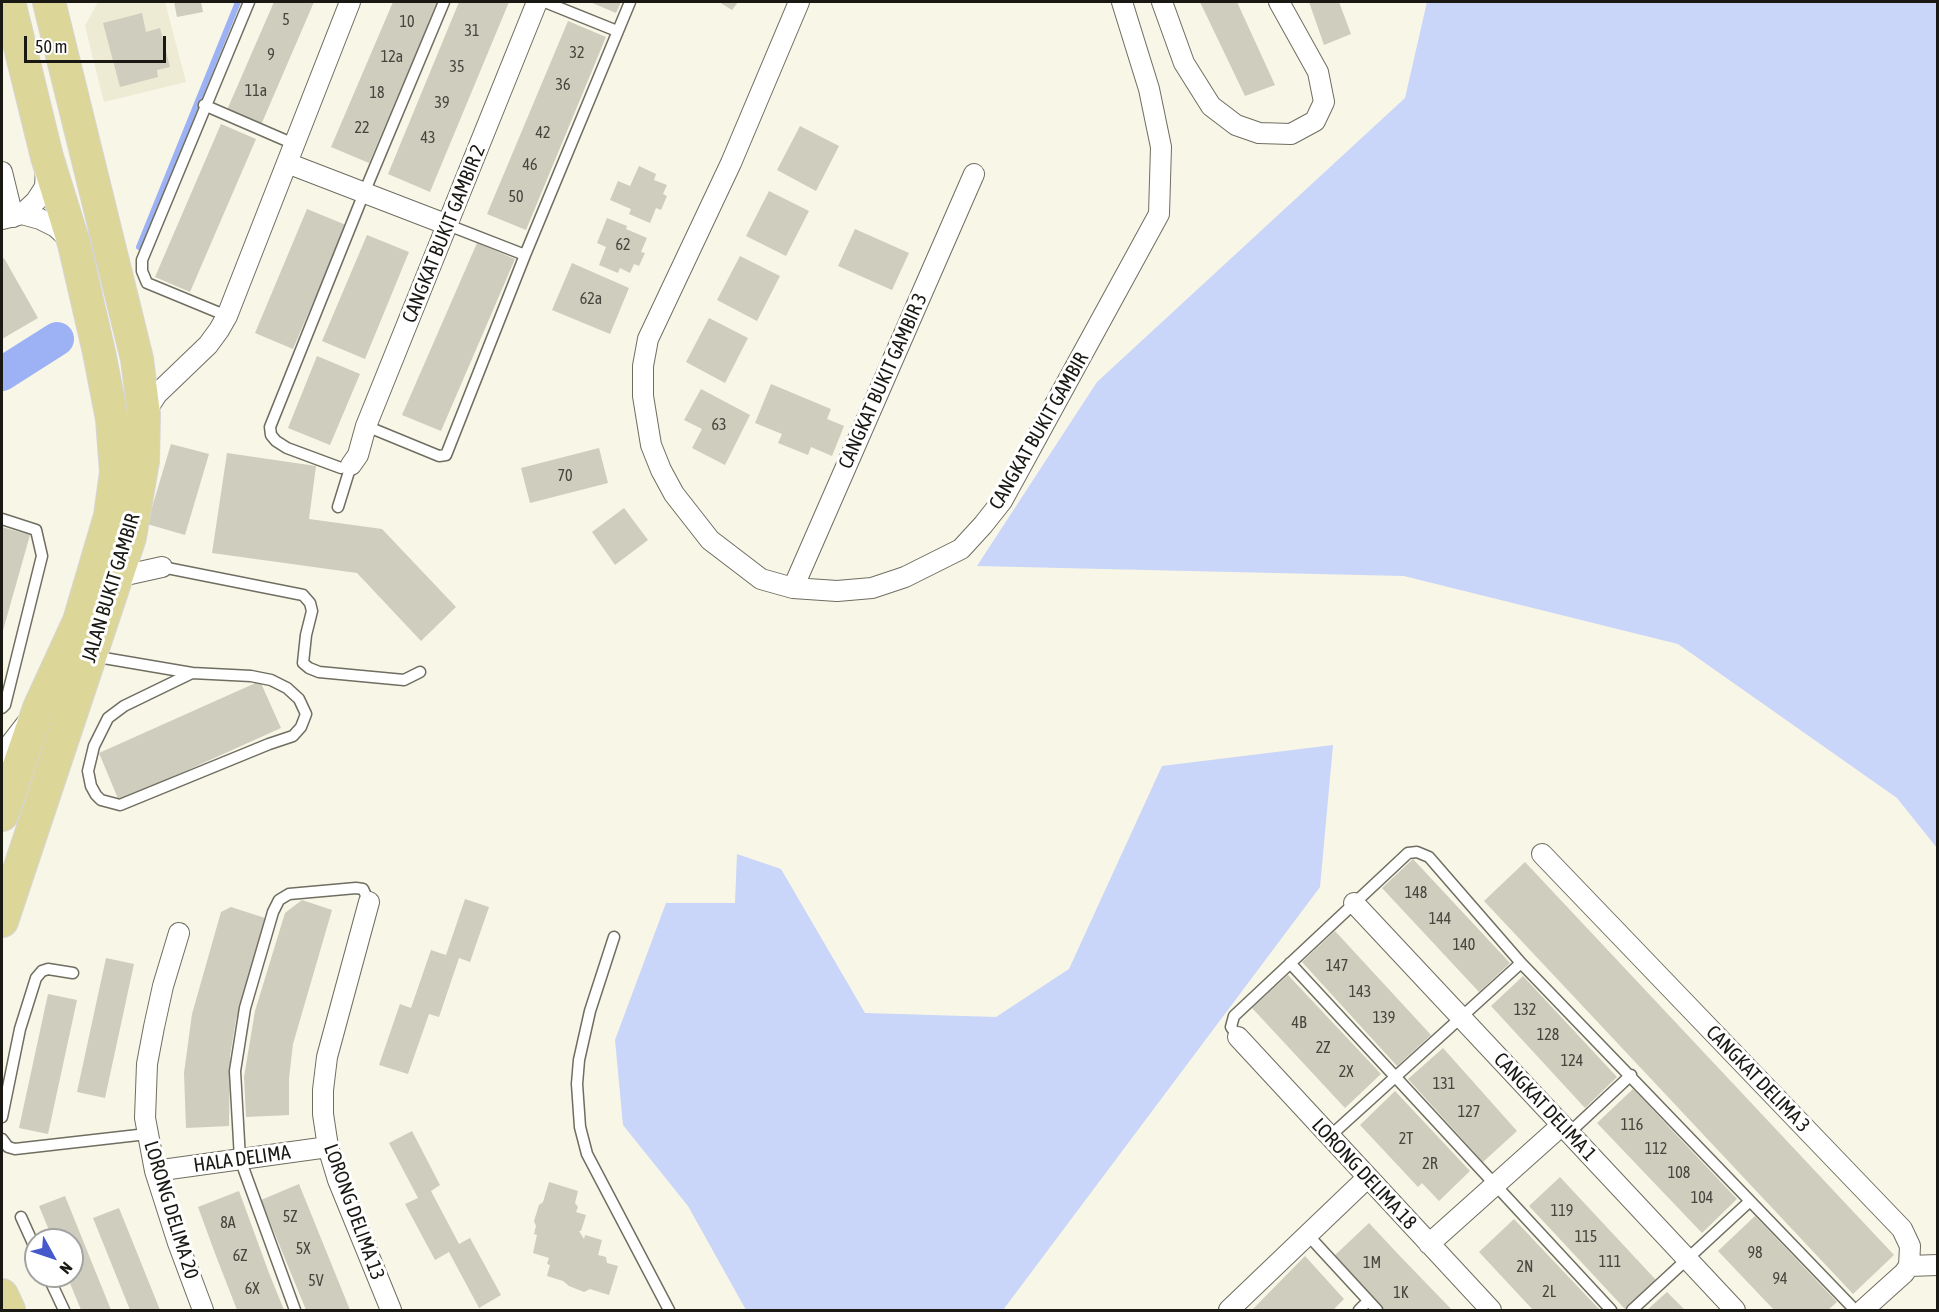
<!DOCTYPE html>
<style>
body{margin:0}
#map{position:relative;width:1939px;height:1312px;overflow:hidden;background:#f7f6e7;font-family:"Asap Condensed",sans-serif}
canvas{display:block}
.frame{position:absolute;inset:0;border:3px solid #191813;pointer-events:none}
.north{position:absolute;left:24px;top:1228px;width:60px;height:60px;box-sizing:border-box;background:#fff;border:2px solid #a3a3a1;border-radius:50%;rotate:130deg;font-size:16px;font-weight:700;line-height:24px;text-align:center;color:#191813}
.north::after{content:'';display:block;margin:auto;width:21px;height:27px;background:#4558cc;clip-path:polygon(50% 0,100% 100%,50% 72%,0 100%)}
.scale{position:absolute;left:24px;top:36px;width:142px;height:27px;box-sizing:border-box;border:3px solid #191813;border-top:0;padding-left:8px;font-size:18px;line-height:21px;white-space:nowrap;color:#191813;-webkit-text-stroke:4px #fff;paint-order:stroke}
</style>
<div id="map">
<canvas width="1939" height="1312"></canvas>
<div class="frame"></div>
<div class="north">N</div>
<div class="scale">50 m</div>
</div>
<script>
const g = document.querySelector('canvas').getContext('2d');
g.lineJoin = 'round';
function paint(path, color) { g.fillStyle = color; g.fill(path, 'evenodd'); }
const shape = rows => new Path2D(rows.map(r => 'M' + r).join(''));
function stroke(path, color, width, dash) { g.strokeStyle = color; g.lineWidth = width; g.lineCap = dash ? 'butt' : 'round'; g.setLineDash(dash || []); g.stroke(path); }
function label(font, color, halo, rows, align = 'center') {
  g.font = font + ' "Asap Condensed",sans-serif'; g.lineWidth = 6; g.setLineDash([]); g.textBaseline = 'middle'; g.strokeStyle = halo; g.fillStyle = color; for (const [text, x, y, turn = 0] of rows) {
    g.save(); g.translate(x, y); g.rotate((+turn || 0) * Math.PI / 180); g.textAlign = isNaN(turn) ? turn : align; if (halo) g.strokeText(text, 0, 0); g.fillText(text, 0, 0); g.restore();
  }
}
const built = shape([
 [98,2,165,2,186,82,104,102,85,26]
]);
const green = shape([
 [1427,2,1937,2,1937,848,1897,798,1678,644,1404,576,977,566,1097,382,1405,98],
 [1333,745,1320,887,1003,1310,746,1310,688,1206,623,1125,615,1040,666,903,735,903,737,854,781,869,865,1013,996,1017,1069,969,1162,766]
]);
const stream = shape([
 [139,247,238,2]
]);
const river = shape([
 [2,374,57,339]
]);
const building = shape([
 [174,2,201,2,203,12,177,17],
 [274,2,314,2,261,125,227,110],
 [393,2,438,2,369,163,331,147],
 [459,2,509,2,430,192,388,174],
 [590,2,621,2,616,13],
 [719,2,738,2,732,10],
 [1200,2,1237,2,1275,85,1245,96],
 [1309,2,1339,2,1351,34,1324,45],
 [142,13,146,32,160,28,170,67,157,70,158,77,120,87,103,23],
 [568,21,606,37,526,230,487,214],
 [221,124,256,139,190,292,155,277],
 [800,126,839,146,816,191,777,170],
 [639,166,656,174,654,180,667,185,663,194,667,196,661,210,656,208,650,223,629,214,631,209,610,200,618,181,630,186],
 [769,191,809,211,786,256,746,236],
 [307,209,346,225,293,349,255,333],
 [607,218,627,226,626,229,647,238,641,252,645,253,639,266,634,264,630,273,620,268,618,273,599,265,606,247,597,243],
 [855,229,909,253,892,290,838,266],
 [367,235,409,252,365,359,322,341],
 [477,243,515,259,441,431,402,415],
 [740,256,780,276,757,321,717,300],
 [4,258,38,318,2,339,2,260],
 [572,263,629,288,610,334,552,310],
 [709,318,748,338,725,383,686,362],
 [317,356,360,374,330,445,288,428],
 [771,384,831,409,827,419,844,426,832,456,811,447,808,455,778,443,782,434,755,423],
 [701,389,750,415,725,465,692,448,702,429,684,420],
 [171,444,209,454,185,535,147,524],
 [599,448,608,483,530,503,521,468],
 [227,453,316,466,309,519,382,529,456,607,421,641,357,573,212,553],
 [624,508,648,540,615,565,592,532],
 [2,527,30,535,2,634],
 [260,681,281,728,119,801,99,753],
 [1413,859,1510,963,1479,992,1382,888],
 [1525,862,1894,1255,1853,1294,1484,901],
 [465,899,489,907,470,962,459,958,439,1017,429,1014,408,1074,379,1065,400,1004,411,1008,431,950,446,955],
 [302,900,332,910,293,1044,289,1078,289,1115,246,1117,244,1077,255,1011,285,913],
 [231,907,265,918,236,1020,230,1056,229,1126,186,1128,184,1073,192,1014,221,912],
 [1335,931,1431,1035,1397,1066,1302,962],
 [106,958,134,964,105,1098,77,1092],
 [1288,975,1381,1074,1345,1108,1252,1008],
 [1523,976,1617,1077,1585,1108,1491,1006],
 [48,994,77,1000,48,1134,19,1128],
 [1443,1048,1517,1131,1483,1162,1408,1079],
 [1633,1089,1737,1199,1702,1233,1597,1123],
 [1395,1091,1470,1171,1439,1201,1422,1183,1418,1187,1360,1125],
 [412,1131,440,1185,431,1191,459,1244,470,1238,501,1295,479,1308,449,1252,435,1260,405,1204,418,1198,389,1143],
 [1560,1177,1656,1280,1625,1309,1529,1206],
 [549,1182,578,1191,575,1203,578,1207,576,1212,586,1215,581,1231,579,1231,584,1239,585,1235,602,1240,598,1255,606,1257,607,1263,618,1266,609,1295,590,1289,584,1292,569,1286,563,1281,547,1276,550,1265,547,1264,549,1258,533,1253,537,1235,534,1234,536,1226,534,1221,539,1205,543,1202],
 [299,1184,350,1310,306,1310,261,1200],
 [239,1191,269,1273,284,1310,237,1310,216,1256,198,1207],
 [65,1196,111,1310,81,1310,67,1276,72,1276,72,1240,53,1240,39,1206],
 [119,1208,160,1310,130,1310,93,1218],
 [1755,1216,1837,1302,1828,1310,1774,1310,1718,1251],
 [1514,1219,1561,1269,1600,1310,1533,1310,1479,1252],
 [1369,1223,1397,1253,1452,1310,1383,1310,1333,1257],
 [1305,1256,1344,1299,1333,1310,1252,1310],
 [1667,1292,1685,1310,1647,1310]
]);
const lane = shape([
 [545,2,617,31],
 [204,105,294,144],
 [448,225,525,255],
 [227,316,147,283,142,271,142,260,249,2],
 [366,426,439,456,446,455,525,255,630,2],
 [351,465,341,468,287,448,276,441,271,435,270,427,364,193,444,2],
 [338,507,351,465],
 [2,519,36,530,42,556,5,705,2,708],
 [162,567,303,595,310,603,312,611,306,635,303,663,309,668,319,672,404,680,420,672],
 [92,656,192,673],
 [192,673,251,676,271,680,287,688,299,699,306,714,301,727,293,736,269,744,120,805,101,800,96,795,91,786,88,771,94,746,108,718,124,706,192,673],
 [614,937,590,1011,579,1060,577,1084,580,1127,587,1154,669,1310],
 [1290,963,1611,1310],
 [1238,1037,1231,1027,1234,1016,1408,853,1417,852,1429,857,1521,963,1855,1310],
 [2,1117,20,1029,36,978,42,971,48,969,73,973],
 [1569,1133,1631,1075],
 [1329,1137,1521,963],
 [2,1139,8,1147,15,1149,147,1134],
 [21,1217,36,1250],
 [1307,1234,1377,1310],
 [48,1276,64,1310],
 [295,1310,240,1159,235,1071,245,1008,273,912,279,900,289,894,356,888,363,889,369,902],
 [1359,1310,1368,1301],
 [1632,1310,1750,1201]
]);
const street = shape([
 [799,2,731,163,648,339,643,366,643,396,651,445,661,470,674,494,710,540,761,579,793,588,837,591,872,588,905,577,961,549,983,525,1002,501,1159,214,1161,147,1149,89,1122,2],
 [1162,2,1184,63,1211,106,1236,125,1259,133,1291,134,1315,121,1324,102,1318,72,1279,2],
 [287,163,448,225],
 [2,172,13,217],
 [22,214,40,219,56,227,72,242],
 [2,219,22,214,36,201,45,187,46,169],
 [144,414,157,394,208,345,219,330,227,316,350,2],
 [351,465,358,455,366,426,537,2],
 [116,580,126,575,162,567],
 [793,588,974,174],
 [2,755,26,724],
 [1542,854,1902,1229,1910,1246,1909,1266,1904,1273,1863,1310],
 [369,902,327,1057,323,1090,323,1114,328,1147,338,1180,391,1310],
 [1354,903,1735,1310],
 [179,933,163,986,154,1027,147,1064,145,1118,155,1171,178,1243,203,1310],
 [1238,1037,1491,1310],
 [155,1171,328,1147],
 [1429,1244,1562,1125],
 [1909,1266,1938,1265],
 [1229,1310,1367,1178]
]);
const primary = shape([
 [2,815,39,708,79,621,110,516,116,472,112,419,99,352,74,244,47,157,9,2],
 [2,921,130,537,143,461,144,414,137,359,49,2],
 [2,1295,9,1310]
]);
const numberNames = [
 ["5",286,20],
 ["10",407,22],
 ["31",472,31],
 ["32",577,53],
 ["9",271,55],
 ["12a",392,57],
 ["35",457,67],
 ["36",563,85],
 ["11a",256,91],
 ["18",377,93],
 ["39",442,103],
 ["22",362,128],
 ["42",543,133],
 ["43",428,138],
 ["46",530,165],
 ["50",516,197],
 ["62",623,245],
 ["62a",591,299],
 ["63",719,425],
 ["70",565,476],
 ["148",1416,893],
 ["144",1440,919],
 ["140",1464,945],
 ["147",1337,966],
 ["143",1360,992],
 ["132",1525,1010],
 ["139",1384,1018],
 ["4B",1299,1023],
 ["128",1548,1035],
 ["2Z",1323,1048],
 ["124",1572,1061],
 ["2X",1346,1072],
 ["131",1444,1084],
 ["127",1469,1112],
 ["116",1632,1125],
 ["2T",1406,1139],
 ["112",1656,1149],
 ["2R",1430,1164],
 ["108",1679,1173],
 ["104",1702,1198],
 ["119",1562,1211],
 ["5Z",290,1217],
 ["8A",228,1223],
 ["115",1586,1237],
 ["5X",303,1249],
 ["98",1755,1253],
 ["6Z",240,1256],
 ["111",1610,1262],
 ["1M",1372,1263],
 ["2N",1525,1267],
 ["94",1780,1279],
 ["5V",316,1281],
 ["6X",252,1289],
 ["2L",1549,1292],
 ["1K",1401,1293]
];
const streetNames = [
 ["CANGKAT BUKIT GAMBIR 2",444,234,-68],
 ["CANGKAT BUKIT GAMBIR 3",883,381,-66],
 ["CANGKAT BUKIT GAMBIR",1039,431,-60],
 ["JALAN BUKIT GAMBIR",111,588,-73],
 ["CANGKAT DELIMA 3",1758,1079,46],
 ["CANGKAT DELIMA 1",1545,1107,47],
 ["HALA DELIMA",242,1159,-8],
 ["LORONG DELIMA 18",1364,1174,47],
 ["LORONG DELIMA 20",171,1210,73],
 ["LORONG DELIMA 13",354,1212,70]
];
paint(built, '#edebd4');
paint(green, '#c9d5f9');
stroke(stream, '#9db1f5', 6);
stroke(river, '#9db1f5', 34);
paint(building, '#cecdbe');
stroke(lane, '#6f6e60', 13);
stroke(street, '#6f6e60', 22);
stroke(primary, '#d6d5d5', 34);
stroke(lane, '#fff', 10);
stroke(street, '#fff', 20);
stroke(primary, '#ddd699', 32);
label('16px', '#46453e', null, numberNames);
label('20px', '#191813', '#fff', streetNames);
</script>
